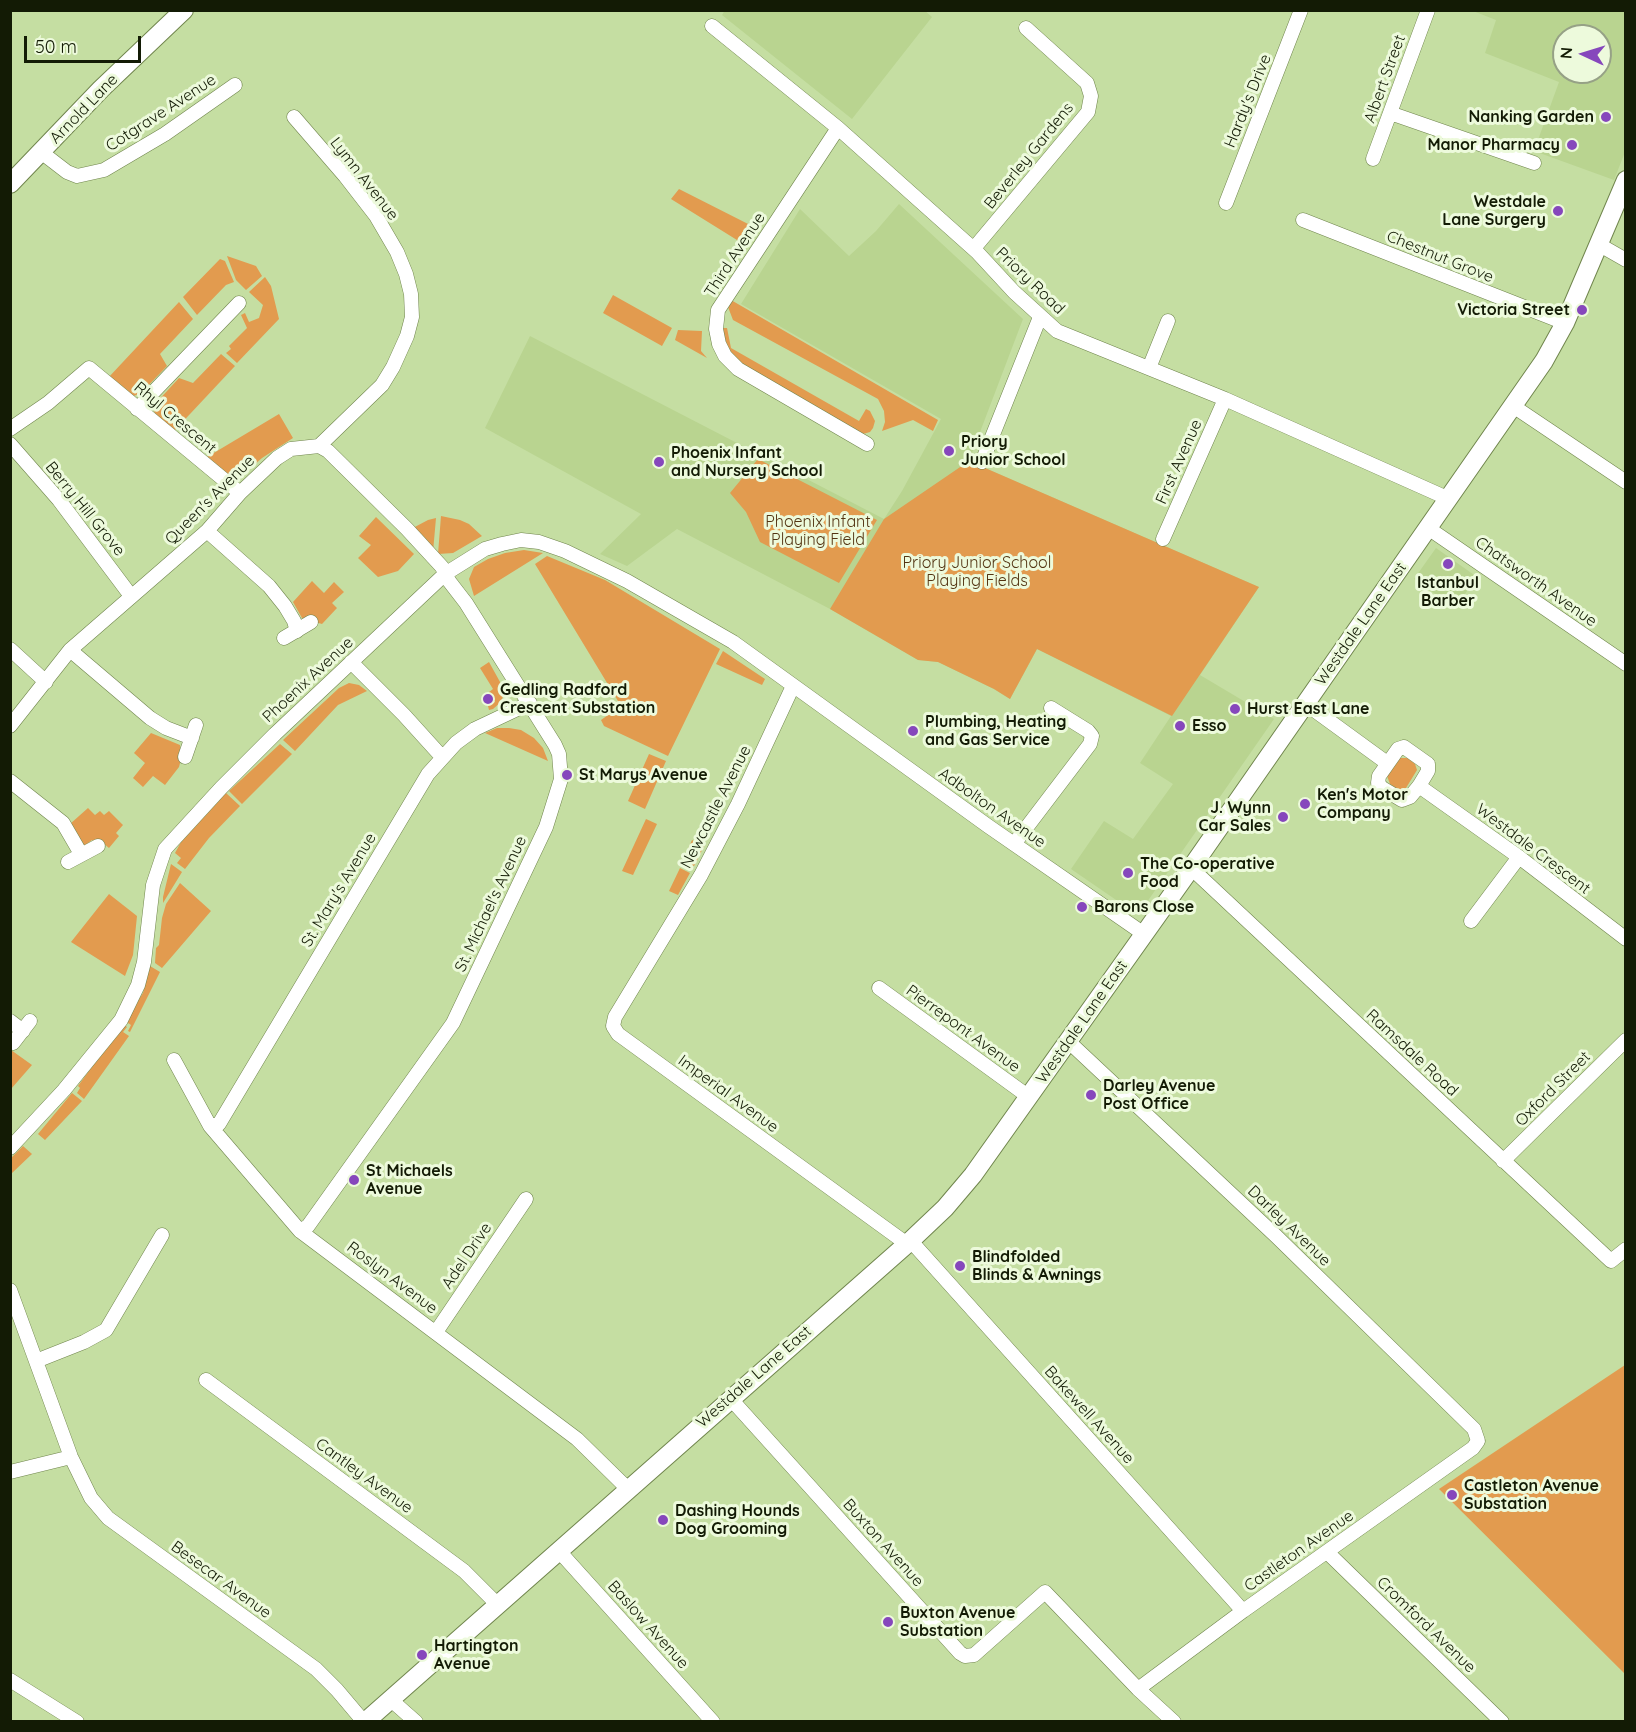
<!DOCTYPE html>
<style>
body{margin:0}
#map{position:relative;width:1636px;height:1732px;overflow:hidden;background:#c5dea2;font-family:Quicksand,sans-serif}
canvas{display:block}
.frame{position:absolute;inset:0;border:12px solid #131b05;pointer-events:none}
.north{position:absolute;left:1552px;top:24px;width:60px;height:60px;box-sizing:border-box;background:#edfadc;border:2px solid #96a186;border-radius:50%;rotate:274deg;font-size:16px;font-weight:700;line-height:24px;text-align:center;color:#131b05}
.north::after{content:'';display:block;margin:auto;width:21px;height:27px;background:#8647bc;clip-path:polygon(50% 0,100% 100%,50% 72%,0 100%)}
.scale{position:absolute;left:24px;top:36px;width:117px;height:27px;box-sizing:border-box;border:3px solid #131b05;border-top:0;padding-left:8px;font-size:18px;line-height:21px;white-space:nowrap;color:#131b05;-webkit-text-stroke:4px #edfadc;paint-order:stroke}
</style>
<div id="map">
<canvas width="1636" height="1732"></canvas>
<div class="frame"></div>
<div class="north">N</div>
<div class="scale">50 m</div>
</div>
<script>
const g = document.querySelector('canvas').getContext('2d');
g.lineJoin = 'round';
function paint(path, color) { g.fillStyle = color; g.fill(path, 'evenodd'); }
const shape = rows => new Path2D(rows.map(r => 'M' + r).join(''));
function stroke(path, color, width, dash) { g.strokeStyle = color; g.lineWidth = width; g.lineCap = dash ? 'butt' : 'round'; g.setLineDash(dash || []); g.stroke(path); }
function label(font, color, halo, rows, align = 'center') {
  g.font = font + ' Quicksand,sans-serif'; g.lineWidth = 6; g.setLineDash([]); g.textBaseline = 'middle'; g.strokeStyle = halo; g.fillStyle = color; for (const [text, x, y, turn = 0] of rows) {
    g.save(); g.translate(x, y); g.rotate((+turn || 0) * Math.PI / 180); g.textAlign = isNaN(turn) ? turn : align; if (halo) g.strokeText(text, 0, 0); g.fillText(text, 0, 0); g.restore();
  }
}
const built = shape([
 [725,10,924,10,932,17,852,119,722,15],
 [1473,11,1625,11,1625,152,1614,180,1534,151,1559,82,1485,53,1496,20],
 [1564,36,1600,36,1600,72,1564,72],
 [899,204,1023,319,969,461,1259,587,1200,675,1274,719,1138,915,1071,869,1104,821,1133,839,1173,784,1140,763,1171,716,1037,649,1010,699,994,689,938,662,918,660,830,609,677,529,627,566,600,554,641,514,485,428,530,336,884,519,902,491,941,419,741,304,800,209,849,256,876,231],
 [1436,548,1477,577,1455,608,1414,579]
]);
const green = shape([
 [679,189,756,228,745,245,671,199],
 [227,256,256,266,262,276,246,290,236,280],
 [220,259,225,261,234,282,226,285,197,315,183,297],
 [265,277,271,286,279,319,237,363,226,353,231,349,229,346,247,328,241,315,245,313,249,322,259,318,263,305,249,292],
 [613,295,672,328,662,346,603,313],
 [731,300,938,420,933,431,913,420,882,431,885,422,884,411,878,399,733,320,728,307],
 [179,302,193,319,160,354,167,366,142,392,134,396,126,394,108,378],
 [722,328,727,328,731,348,859,421,866,409,870,411,875,421,873,428,870,432,863,434,853,431,736,360,726,349],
 [678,330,702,331,701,351,707,358,675,340],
 [221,354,235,366,175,430,155,415,154,408,155,404,179,378,193,383],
 [279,414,293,438,262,458,238,479,230,477,207,457],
 [758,459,877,520,839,583,760,542,746,512,730,493],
 [969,461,1259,587,1172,716,1037,649,1010,699,994,689,938,662,918,660,830,609,884,519],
 [441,516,460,520,469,524,482,536,453,553,438,554],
 [376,517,414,554,398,571,378,577,358,558,371,545,359,536],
 [436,518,433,552,411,529,428,520],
 [524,550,543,553,474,596,469,579,474,567,488,559,505,553],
 [547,556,605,580,720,649,668,756,604,726,601,720,621,706,535,564],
 [312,581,324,593,334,582,344,592,332,603,337,608,322,624,302,618,293,602],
 [723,651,765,679,762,685,716,664],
 [489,662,505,691,501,702,493,709,489,710,488,706,495,702,489,692,493,689,480,668],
 [349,683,359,685,367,691,338,705,295,751,283,740,339,688],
 [497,728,509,728,521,730,534,738,543,748,548,761,485,733],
 [151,733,180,745,181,759,179,767,165,785,153,776,143,787,133,778,145,763,134,753],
 [280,744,292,754,242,804,229,791],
 [649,754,666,761,645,809,628,801],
 [1401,758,1408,758,1415,764,1417,770,1406,788,1399,790,1390,784,1387,776,1397,759],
 [226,793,240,806,209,838,185,869,177,863,181,858,175,853,181,842],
 [88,808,95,815,100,811,104,815,109,811,123,825,116,833,119,836,109,848,103,843,95,843,92,840,83,847,70,824],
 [646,819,657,824,633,875,622,871],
 [692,840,704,846,694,866,683,861],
 [171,864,182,872,163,903,163,897],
 [680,868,690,873,678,895,669,891],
 [180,883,211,911,162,968,155,963,156,948,159,945,162,918,166,904],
 [109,894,137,916,133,955,125,976,71,942],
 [150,966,160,972,130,1032,128,1031,131,1025,125,1021,143,993],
 [123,1024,127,1027,123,1032,129,1036,84,1099,77,1093,80,1088,78,1086],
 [11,1050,32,1065,11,1089],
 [72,1093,82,1101,45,1140,38,1134],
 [23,1146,32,1154,11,1174,11,1158],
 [1625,1365,1625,1674,1439,1489]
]);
const street = shape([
 [712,26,838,128,977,252,1014,292,1057,331,1225,399,1447,498],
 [1390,113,1534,163],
 [294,117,345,176,376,216,397,252,406,274,411,294,412,317,407,336,393,367,382,385,319,446],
 [838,128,718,310,716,329,719,344,725,356,738,369,867,444],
 [41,152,67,172,77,176,104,170,165,134,235,85],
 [1373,159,1428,10],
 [1226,203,1301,10],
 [1303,220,1565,323],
 [1598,244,1626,260],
 [977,252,975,247,1088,112,1091,96,1087,83,1026,28],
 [1149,368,1168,321],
 [1513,406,1626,482],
 [137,409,239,303],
 [10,429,48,403,89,368,240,493],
 [10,444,59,500,131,596],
 [982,462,1040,317],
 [1428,528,1626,664],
 [207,531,269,586,285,606,294,621,297,631],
 [1163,539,1225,399],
 [284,638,311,622],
 [10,649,46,682],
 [70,650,150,718,166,728,192,738],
 [351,662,404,715,442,757],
 [793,686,738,804,701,875,615,1017,613,1026,618,1034,907,1244],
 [1306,704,1387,763],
 [10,726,70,650,207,531,240,493,277,458,291,449,319,446,328,451,407,529,442,567,449,581,466,603,555,745,559,754,561,779,546,827,453,1023,308,1226,300,1231],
 [1404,747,1428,764,1428,771,1419,786,1410,797,1402,800,1382,788,1378,783,1379,776,1398,749,1404,747],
 [185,757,196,725],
 [10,781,63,823,81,854],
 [1419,786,1519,857,1626,939],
 [1014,844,1090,744,1092,736,1088,731,1051,708],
 [68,862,98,846],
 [1191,868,1611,1261,1626,1249],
 [1471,921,1519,857],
 [879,988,1029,1097],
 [10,1021,23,1031],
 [1068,1041,1276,1236,1474,1429,1478,1441,1473,1448,1243,1611,1138,1689],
 [13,1043,30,1021],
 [174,1060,210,1126,300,1231,577,1439,628,1489],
 [210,1126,219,1124,428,774,456,743,475,729,530,703],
 [10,1148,64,1090,121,1020,138,985,144,962,153,885,165,849,221,788,275,734,445,574,485,549,502,544,521,540,539,542,565,551,627,581,733,642,988,826,1144,934],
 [1503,1161,1626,1040],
 [910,1240,1243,1611],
 [10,1290,71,1457,91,1498,108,1518,316,1669,337,1690,364,1722],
 [436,1332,526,1199],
 [36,1361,84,1342,106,1330,162,1235],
 [206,1380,464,1571,497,1604],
 [730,1398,960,1653,965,1656,974,1655,1045,1592,1138,1689,1174,1722],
 [10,1472,71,1457],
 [559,1551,713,1722],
 [1327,1552,1502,1722],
 [10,1680,77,1722],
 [390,1699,416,1722]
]);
const secondary = shape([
 [10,184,101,89,184,10],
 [365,1722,907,1244,945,1208,973,1175,1191,868,1544,361,1565,323,1626,180]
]);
const markers = [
 [1606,117,6,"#8647bc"],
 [1572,145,6,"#8647bc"],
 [1558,211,6,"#8647bc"],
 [1582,310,6,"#8647bc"],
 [949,451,6,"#8647bc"],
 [659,462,6,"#8647bc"],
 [1448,564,6,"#8647bc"],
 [488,699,6,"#8647bc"],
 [1235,709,6,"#8647bc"],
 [1180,726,6,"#8647bc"],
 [913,731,6,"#8647bc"],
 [567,775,6,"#8647bc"],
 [1305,804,6,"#8647bc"],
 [1283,817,6,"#8647bc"],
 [1128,873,6,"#8647bc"],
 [1082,907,6,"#8647bc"],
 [1091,1095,6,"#8647bc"],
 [354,1180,6,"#8647bc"],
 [960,1266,6,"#8647bc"],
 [1452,1495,6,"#8647bc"],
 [663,1520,6,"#8647bc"],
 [888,1622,6,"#8647bc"],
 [422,1655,6,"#8647bc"]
];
const streetNames = [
 ["Albert Street",1385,79,-70],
 ["Hardy's Drive",1248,101,-68],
 ["Arnold Lane",84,109,-46],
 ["Cotgrave Avenue",161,113,-33],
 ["Beverley Gardens",1029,156,-51],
 ["Lymn Avenue",364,179,52],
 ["Third Avenue",735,255,-57],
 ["Chestnut Grove",1440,257,22],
 ["Priory Road",1030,281,44],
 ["Rhyl Crescent",175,418,40],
 ["First Avenue",1179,462,-66],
 ["Queen's Avenue",210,500,-45],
 ["Berry Hill Grove",85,509,51],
 ["Chatsworth Avenue",1536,582,35],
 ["Westdale Lane East",1361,624,-55],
 ["Phoenix Avenue",308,680,-43],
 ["Newcastle Avenue",716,807,-63],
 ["Adbolton Avenue",992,808,35],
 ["Westdale Crescent",1533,849,37],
 ["St. Mary's Avenue",339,890,-59],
 ["St. Michael's Avenue",491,904,-65],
 ["Westdale Lane East",1082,1022,-55],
 ["Pierrepont Avenue",963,1029,36],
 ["Ramsdale Road",1412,1053,43],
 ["Oxford Street",1553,1089,-45],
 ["Imperial Avenue",728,1094,36],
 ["Darley Avenue",1289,1226,44],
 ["Adel Drive",467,1256,-56],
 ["Roslyn Avenue",392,1278,37],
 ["Westdale Lane East",754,1377,-41],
 ["Bakewell Avenue",1089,1415,48],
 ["Cantley Avenue",364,1476,36],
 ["Buxton Avenue",883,1543,48],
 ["Castleton Avenue",1299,1551,-35],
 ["Besecar Avenue",221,1580,36],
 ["Baslow Avenue",648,1625,48],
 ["Cromford Avenue",1426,1625,44]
];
const poiNames = [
 ["Nanking Garden",1594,117,"right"],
 ["Manor Pharmacy",1560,145,"right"],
 ["Westdale",1546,202,"right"],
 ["Lane Surgery",1546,220,"right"],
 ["Victoria Street",1570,310,"right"],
 ["Priory",961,442],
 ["Junior School",961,460],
 ["Phoenix Infant",671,453],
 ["and Nursery School",671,471],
 ["Istanbul",1448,583,"center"],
 ["Barber",1448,601,"center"],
 ["Gedling Radford",500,690],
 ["Crescent Substation",500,708],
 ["Hurst East Lane",1247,709],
 ["Plumbing, Heating",925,722],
 ["and Gas Service",925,740],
 ["Esso",1192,726],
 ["St Marys Avenue",579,775],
 ["Ken's Motor",1317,795],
 ["Company",1317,813],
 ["J. Wynn",1271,808,"right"],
 ["Car Sales",1271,826,"right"],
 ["The Co-operative",1140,864],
 ["Food",1140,882],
 ["Barons Close",1094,907],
 ["Darley Avenue",1103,1086],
 ["Post Office",1103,1104],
 ["St Michaels",366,1171],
 ["Avenue",366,1189],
 ["Blindfolded",972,1257],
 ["Blinds & Awnings",972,1275],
 ["Castleton Avenue",1464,1486],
 ["Substation",1464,1504],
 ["Dashing Hounds",675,1511],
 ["Dog Grooming",675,1529],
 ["Buxton Avenue",900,1613],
 ["Substation",900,1631],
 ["Hartington",434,1646],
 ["Avenue",434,1664]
];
const parkNames = [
 ["Phoenix Infant",818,522],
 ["Playing Field",818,540],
 ["Priory Junior School",977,563],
 ["Playing Fields",977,581]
];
paint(built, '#b9d490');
paint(green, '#e29b4f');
stroke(street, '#70854d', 15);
stroke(secondary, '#70854d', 20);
stroke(street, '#fff', 14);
stroke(secondary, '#fff', 18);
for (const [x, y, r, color] of markers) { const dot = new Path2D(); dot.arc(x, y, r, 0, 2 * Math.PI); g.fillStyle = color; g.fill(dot); stroke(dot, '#edfadc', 2); }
label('16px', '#131b05', '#edfadc', streetNames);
label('bold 16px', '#131b05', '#edfadc', poiNames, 'left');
label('16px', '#533412', '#edfadc', parkNames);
</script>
